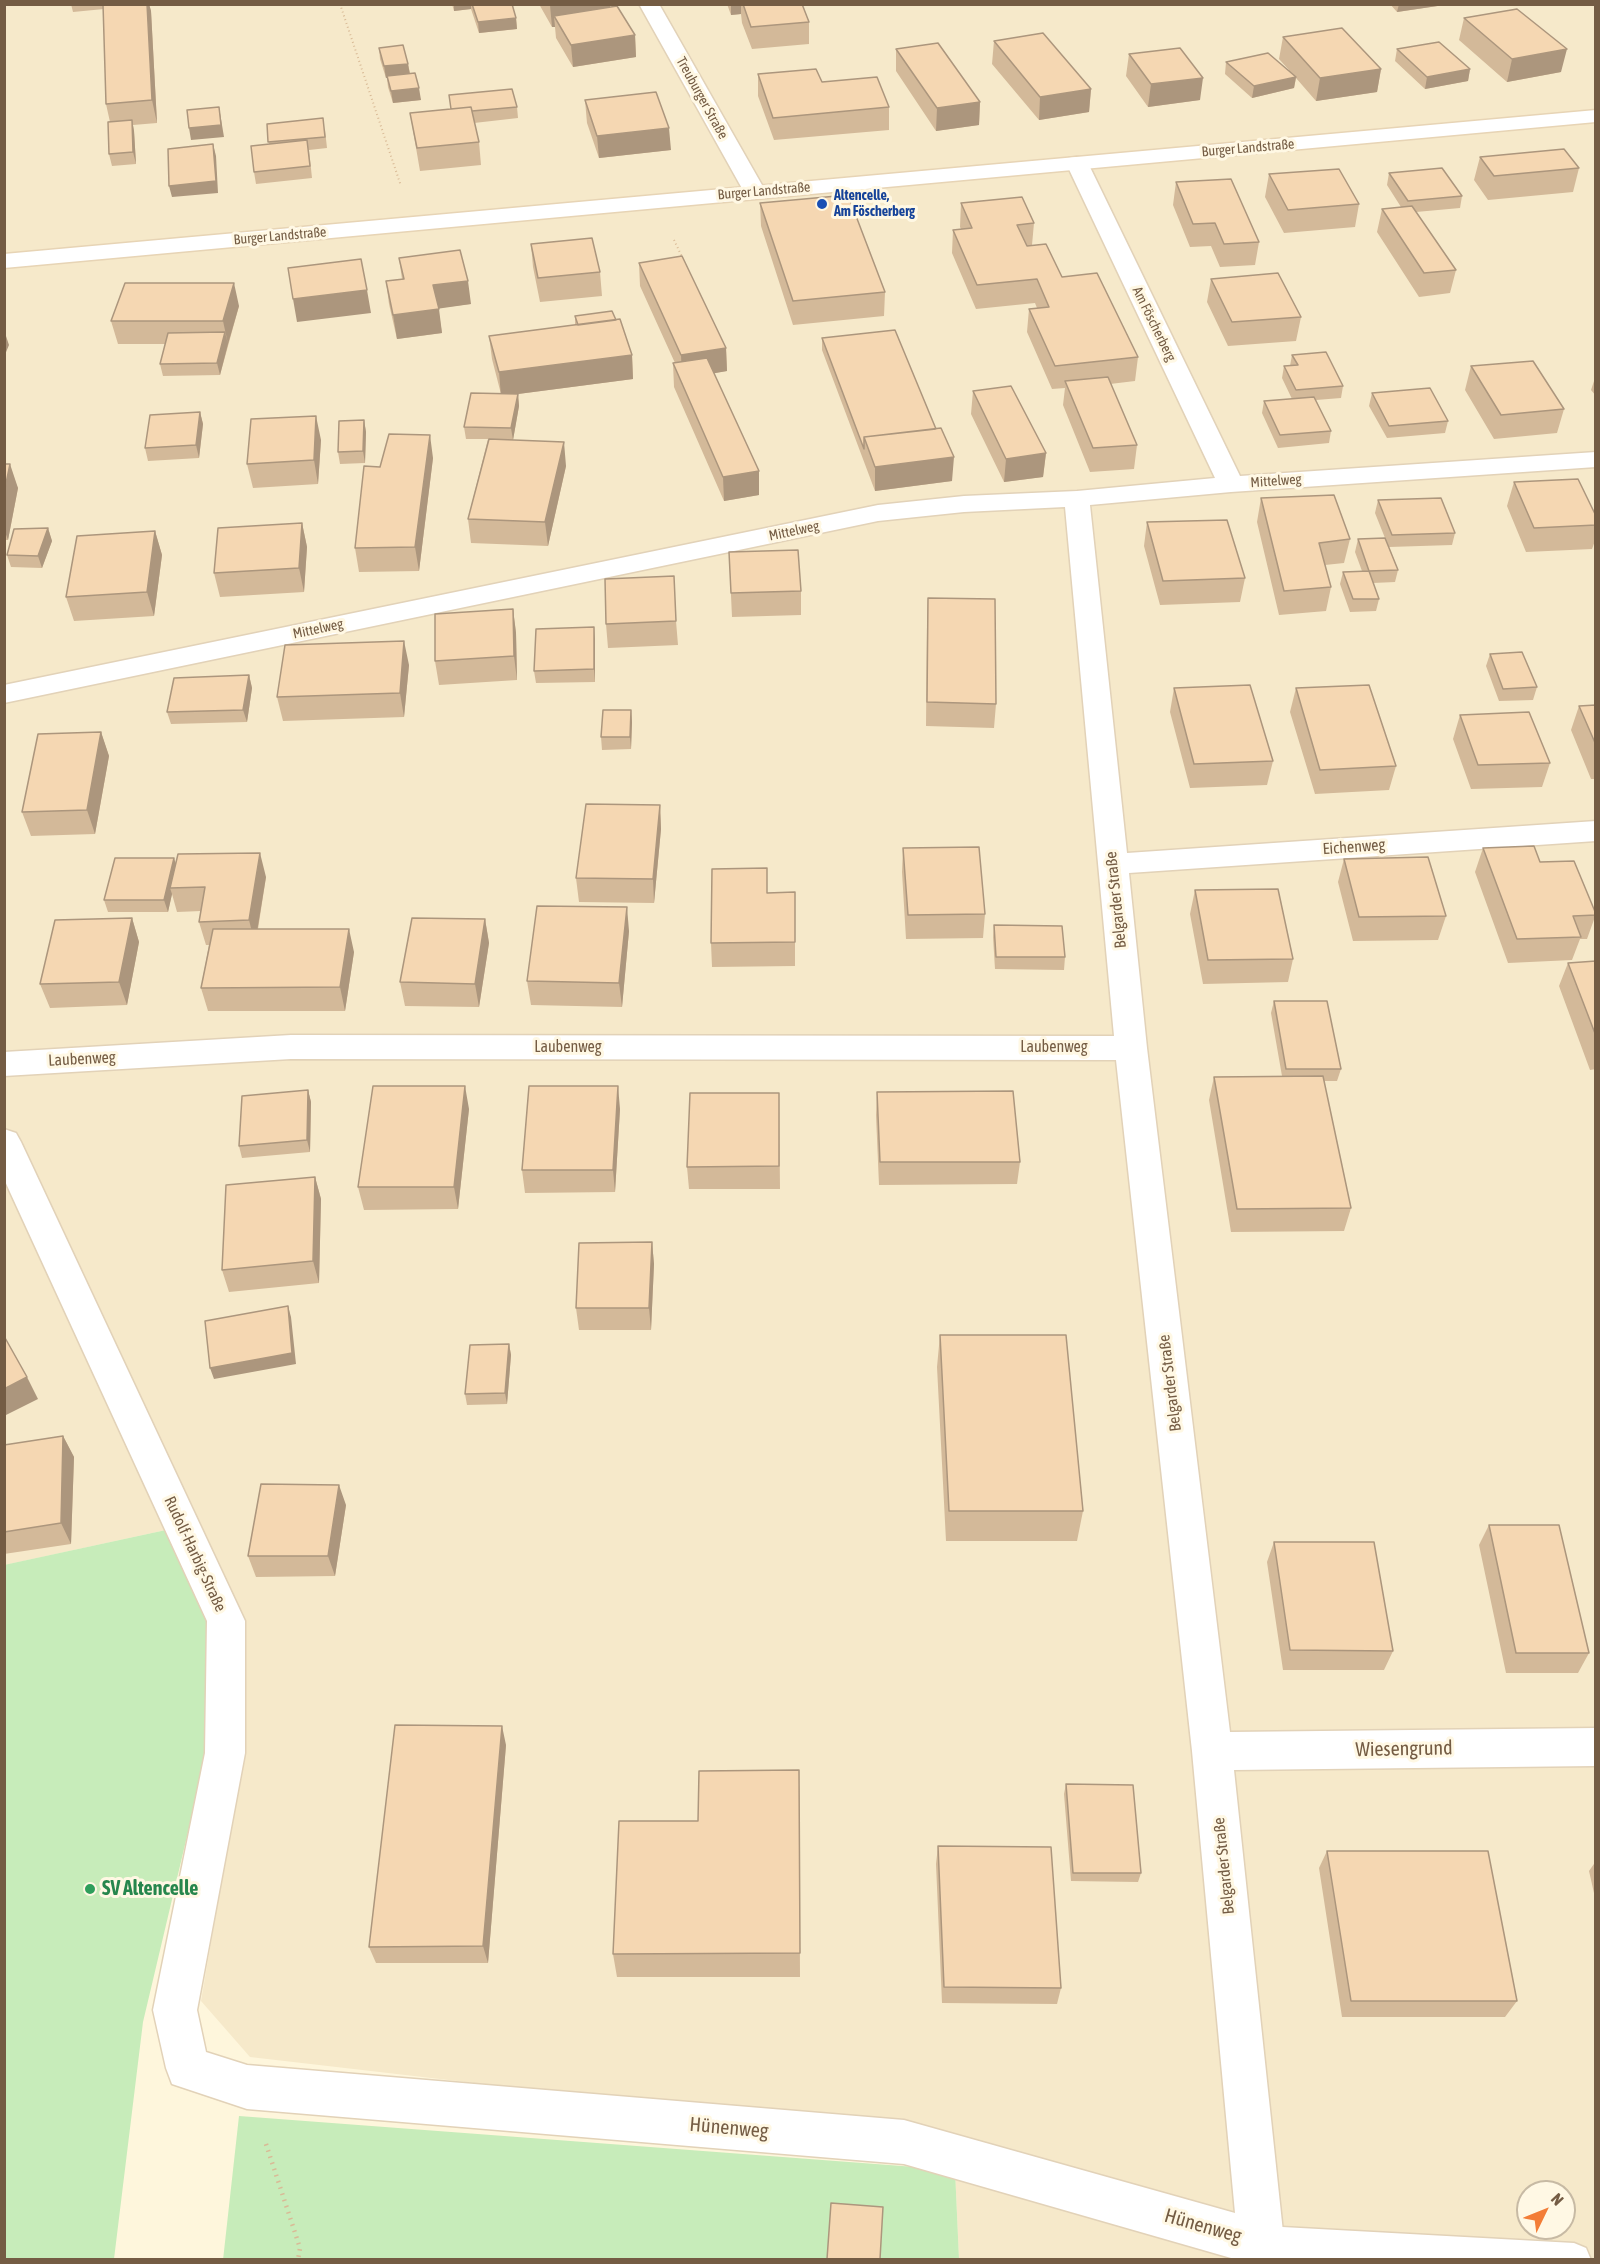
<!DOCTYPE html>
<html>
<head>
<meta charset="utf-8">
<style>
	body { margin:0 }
	#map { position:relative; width:1600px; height:2264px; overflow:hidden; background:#fef6dc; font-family:"Asap Condensed",sans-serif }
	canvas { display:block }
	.frame { position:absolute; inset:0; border:6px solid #745c44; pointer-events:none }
	.north { position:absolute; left:1516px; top:2180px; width:60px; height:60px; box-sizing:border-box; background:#fff8e4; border:2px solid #c7baa4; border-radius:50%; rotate:47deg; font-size:16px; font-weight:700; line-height:24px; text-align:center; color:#745c44 }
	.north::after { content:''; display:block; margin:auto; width:21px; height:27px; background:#f37d36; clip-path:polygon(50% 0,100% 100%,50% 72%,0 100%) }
</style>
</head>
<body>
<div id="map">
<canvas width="1600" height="2264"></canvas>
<div class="frame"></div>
<div class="north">N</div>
</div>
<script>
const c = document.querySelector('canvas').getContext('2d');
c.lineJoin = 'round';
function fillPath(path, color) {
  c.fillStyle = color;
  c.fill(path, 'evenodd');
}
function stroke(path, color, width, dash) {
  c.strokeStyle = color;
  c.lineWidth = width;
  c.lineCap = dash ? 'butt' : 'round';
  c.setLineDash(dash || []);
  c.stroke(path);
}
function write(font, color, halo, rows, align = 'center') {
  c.font = font + ' "Asap Condensed",sans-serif';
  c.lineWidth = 6;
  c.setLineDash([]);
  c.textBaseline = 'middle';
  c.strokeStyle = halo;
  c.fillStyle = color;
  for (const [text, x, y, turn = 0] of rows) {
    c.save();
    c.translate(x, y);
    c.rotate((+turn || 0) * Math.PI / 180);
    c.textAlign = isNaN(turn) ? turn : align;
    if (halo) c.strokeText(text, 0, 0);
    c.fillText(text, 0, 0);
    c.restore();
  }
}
fillPath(new Path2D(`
	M4,5H1595V2259H959L955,2170L949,2138L250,2057L201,2001L243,1755L166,1530L5,1565ZM1528,2192H1564V2228H1528Z`), '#f6e9ca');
fillPath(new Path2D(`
	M166,1530L213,1627L206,1756L143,2022L114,2259H5L4,1565Z
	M239,2116L955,2170L959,2259L223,2260Z`), '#c7ecba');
const lane = new Path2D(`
	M1264,2226L1574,2243L1586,2248L1591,2260H1263L1252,2255L1247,2243L1252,2231Z`);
const street = new Path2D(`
	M639,4H659L766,192L763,197H747L744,192Z
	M1077,157L1085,158L1088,163L1240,476L1596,452V467L1231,492L1090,505L1127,853L1596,821V841L1129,873L1147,1048L1230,1732L1596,1728V1766L1234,1770L1283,2232L1296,2244L1303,2260H1238L904,2164L247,2109L172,2084L166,2068L153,2010L205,1753L207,1621L4,1179V1129L16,1133L21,1142L245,1621V1753L197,2010L206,2052L247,2065L904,2120L1235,2213L1192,1751L1116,1060L291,1059L4,1076V1052L291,1035L1114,1036L1065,507L964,512L878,521L4,703V685L878,505L964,496L1077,491L1215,478L1066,163L1069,158Z`);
const secondary = new Path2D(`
	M1596,110V122L4,268V254Z`);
stroke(lane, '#e2d2b8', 3);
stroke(street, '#e2d2b8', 3);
stroke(secondary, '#e7d4b5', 3);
stroke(new Path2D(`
	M340,4L401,186
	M674,240L684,261`), '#d9ba96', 2, [1, 3]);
stroke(new Path2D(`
	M266,2144L300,2248L298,2260`), '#d9ba96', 4.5, [1.5, 5]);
fillPath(lane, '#fff');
fillPath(street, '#fff');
fillPath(secondary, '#fff');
fillPath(new Path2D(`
	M71,4H149L151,11L157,123L133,125L134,131L136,164L112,166L109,154L110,122L106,104L104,9L73,12Z
	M452,4H512L516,18L517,29L479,33L471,9L454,11Z
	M539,4H610V7L635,35L636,57L573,67L556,38L555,27H552Z
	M727,4H802L809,22V44L752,49L742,23L741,14L731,15Z
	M1390,4H1451L1397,12Z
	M1464,18L1561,72L1507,82L1459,40Z
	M1283,37L1381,69L1377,92L1316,101L1296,78L1294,88L1252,98L1225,74L1226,62L1289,70L1279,59Z
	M994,41L1091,89L1089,112L1039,120L992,64Z
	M379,48L408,64L410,73L421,100L393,103L388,87L387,78H386L380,59Z
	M896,49L980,102L979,125L936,131L896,71Z
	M1397,49L1470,69L1468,81L1425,89L1395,61Z
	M1129,54L1200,100L1148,107L1126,76Z
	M758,74L822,82L889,107V130L774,140L758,96Z
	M449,95L517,107L518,118L474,123L479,142L481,165L420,171L410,113L451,109Z
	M585,100L671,150L599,158L587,123Z
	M267,124L325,130L327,148L309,150L312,178L256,184L254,172L269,144Z
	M1480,157L1579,168L1573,192L1488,200L1474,180Z
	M1389,173L1462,196L1460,208L1416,212L1456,270L1450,293L1419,297L1377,232L1382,209L1401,207L1387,185Z
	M1269,174L1359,204L1355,227L1284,233L1265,197Z
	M1176,182L1259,242L1255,265L1220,267L1211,246L1190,247L1173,205Z
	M760,203L885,292L884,316L793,325L761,226Z
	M961,203L1034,223L1032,245L1138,357L1135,381L1110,384L1137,445L1134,469L1090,472L1063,405L1065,388L1052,389L1027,332L1029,309L1037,308L1035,303L976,309L952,253L953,230L961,229L960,227Z
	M531,244L600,272L602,296L540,302L533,267Z
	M399,258L471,304L438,308L442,333L397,339L389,304L386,281L402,279Z
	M639,263L726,348L727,371L714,373L759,495L724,501L674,387L673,363H675L640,286Z
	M1211,279L1301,317L1296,341L1228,346L1207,302Z
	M239,306L220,375L163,376L160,364L165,344H118L111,321Z
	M575,316L632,355L633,379L518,394L519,406L513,440L566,466L548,546L471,543L468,519L488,439H466L464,427L501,394L492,359L489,336L575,325Z
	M822,338L936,429L952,481L875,491L822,350Z
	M1292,355L1343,386L1341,398L1316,400L1331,431L1329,443L1278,448L1262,413L1264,401L1292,399L1282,378L1284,366H1290Z
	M1471,366L1564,409L1557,433L1494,439L1465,390Z
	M1595,378H1596V396L1591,390Z
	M973,391L1046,453L1043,477L1004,482L971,414Z
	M1372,393L1448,421L1445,433L1387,438L1369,406Z
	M200,412L203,424L199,458L148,461L145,448Z
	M364,420L366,432L365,463L340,464L338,452Z
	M321,440L318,484L253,488L247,464Z
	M433,458L419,571L359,572L355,548L380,467Z
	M4,464L18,488L8,540H4Z
	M1514,482L1596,516V538L1592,549L1526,552L1507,506Z
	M1261,498L1350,539L1344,563L1325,565L1331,587L1326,611L1279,615L1257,522Z
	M1378,500L1455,533L1452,545L1389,547L1398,570L1395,582L1373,583L1379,599L1376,611L1350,612L1340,584L1343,572L1362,571L1355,552L1358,539L1385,538L1375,513Z
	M1147,522L1245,578L1240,602L1160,605L1144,546Z
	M302,523L307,547L304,592L220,597L214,573Z
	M48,528L52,541L42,568L11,567L7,555Z
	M155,531L162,555L154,616L74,621L66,597Z
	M729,552L801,591V615L732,617Z
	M928,598L996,704L994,728L926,726L927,622Z
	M513,609L516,633L517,680L439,685L435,661Z
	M676,621L678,645L608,648L606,624Z
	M595,639V682L536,683L534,671Z
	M1490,654L1537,687L1533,700L1499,701L1486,666Z
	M409,665L404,717L283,721L277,697Z
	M249,675L252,688L247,722L171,724L167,712Z
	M1174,688L1273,761L1267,785L1190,788L1170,712Z
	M1296,688L1396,766L1389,790L1315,794L1290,712Z
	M1596,705V779H1591L1571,730L1579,706Z
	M631,710L632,722L631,749L602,750L601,737Z
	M1460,715L1550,763L1542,787L1471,789L1453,739Z
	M101,732L109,756L95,834L31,836L22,812Z
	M660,805L661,829L654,903L579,902L576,878Z
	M903,848L985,914L983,938L906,939L902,872Z
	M1483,848L1540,862L1596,914L1587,939H1580L1572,960L1508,963L1475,872Z
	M1344,859L1446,916L1438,940L1353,941L1338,882Z
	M176,864L266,877L258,929L354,952L345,1011H208L201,988L209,945H206L199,922L201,911L177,912L172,894L168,912H108L104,900Z
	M1195,890L1293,959L1288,982L1203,984L1190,914Z
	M795,892V966L712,967L711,943L767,893Z
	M132,918L139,942L127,1005L50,1008L40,984Z
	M485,919L489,943L479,1007L405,1006L400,982Z
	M994,925L1065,957L1064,970L995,969L993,937Z
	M629,931L622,1007L531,1005L527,981Z
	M1596,961V1069L1590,1070L1559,986L1568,963Z
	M1274,1001L1341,1069L1337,1081H1324L1351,1208L1344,1231L1231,1232L1209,1100L1214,1077L1282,1076L1271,1013Z
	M308,1090L311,1102L310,1152L242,1158L239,1146Z
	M877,1092L1020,1162L1017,1184L879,1185L876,1115Z
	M779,1093L780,1189H689L687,1167Z
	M469,1109L458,1209L364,1210L358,1187Z
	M620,1109L615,1192L525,1193L522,1170Z
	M315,1177L321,1199L319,1283L229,1292L222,1270Z
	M652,1242L654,1264L651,1330H579L576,1308Z
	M940,1335L1083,1511L1077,1541H946L937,1367Z
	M509,1344L511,1355L507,1404L467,1405L465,1394Z
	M63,1436L74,1457L71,1544L4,1554V1445Z
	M346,1505L335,1576L256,1577L248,1556Z
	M1489,1525L1589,1653L1578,1673H1506L1479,1545Z
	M1274,1542L1393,1651L1384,1670H1283L1267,1562Z
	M506,1745L488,1963H376L369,1947Z
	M799,1770L800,1977H617L613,1954Z
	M1066,1784L1141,1873L1138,1882L1071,1881L1064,1794Z
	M938,1846L1061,1988L1057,2004L942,2003L936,1864Z
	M1327,1851L1517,2001L1505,2017H1342L1319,1868Z
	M1596,1861V1902L1589,1871Z`), '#d3b999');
fillPath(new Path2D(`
	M147,4H149L151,11L157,123L152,100Z
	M454,4H471V9L454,11Z
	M555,4H610V19L554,16L555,27H552L550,5Z
	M731,4H741V14L731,15Z
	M1399,4H1451L1397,12Z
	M516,18L517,29L479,33L478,22Z
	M635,35L636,57L573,67L571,45Z
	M1567,49L1561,72L1507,82L1512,59Z
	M408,64L410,75L386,78L384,66Z
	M1381,69L1377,92L1316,101L1320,78Z
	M1470,69L1468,81L1425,89L1427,77Z
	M1296,77L1294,88L1252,98L1254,86Z
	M1203,78L1200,100L1148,107L1151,84Z
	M419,88L421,100L393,103L391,91Z
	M1091,89L1089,112L1039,120L1040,97Z
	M980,102L979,125L936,131L937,108Z
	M219,107L224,137L191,140L189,128Z
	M132,120L134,131L136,164L133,152Z
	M669,128L671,150L599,158L597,136Z
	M213,144L216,156L218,193L172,197L169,186Z
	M468,281L471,304L436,309L433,285Z
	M234,283L239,306L228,344L223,321Z
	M367,290L371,313L297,322L293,299Z
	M439,309L442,333L397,339L393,315Z
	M225,332L228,344L220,375L217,363Z
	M5,333L9,345L4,357V335Z
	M726,348L727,371L682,379L681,355Z
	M632,355L633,379L518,394L519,406L513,440L511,428L501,396L499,372Z
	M200,412L203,424L199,458L196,445Z
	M316,416L321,440L318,484L314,460Z
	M364,420L366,432L365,463L363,451Z
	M430,435L433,458L419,571L415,547Z
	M564,442L566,466L548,546L545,522Z
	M1046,453L1043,477L1004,482L1006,459Z
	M954,457L952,481L875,491V467Z
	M10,464L18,488L8,540L4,529V493Z
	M759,471V495L724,501L723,477Z
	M302,523L307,547L304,592L299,568Z
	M48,528L52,541L42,568L38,556Z
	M155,531L162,555L154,616L147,592Z
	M513,609L516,633L517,680L514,656Z
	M594,627L595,639V682L594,669Z
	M404,641L409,665L404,717L400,693Z
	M249,675L252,688L247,722L243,710Z
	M631,710L632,722L631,749L630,737Z
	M101,732L109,756L95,834L87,810Z
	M660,805L661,829L654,903L653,879Z
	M260,853L266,877L255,944L249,920Z
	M174,858L178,870L170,888L172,894L168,912L164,900Z
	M627,907L629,931L622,1007L619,983Z
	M132,918L139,942L127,1005L119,982Z
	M485,919L489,943L479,1007L475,984Z
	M349,929L354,952L345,1011L340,987Z
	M465,1086L469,1109L458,1209L454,1187Z
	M618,1086L620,1109L615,1192L613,1170Z
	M308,1090L311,1102L310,1152L307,1140Z
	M315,1177L321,1199L319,1283L313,1261Z
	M652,1242L654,1264L651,1330L649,1308Z
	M288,1306L291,1317L296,1364L214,1379L210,1368Z
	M509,1344L511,1355L507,1404L505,1393Z
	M27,1377L38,1399L4,1416V1389Z
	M63,1436L74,1457L71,1544L61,1523Z
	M339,1485L346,1505L335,1576L328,1556Z
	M502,1726L506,1745L488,1963L483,1946Z`), '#ac967d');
const building = new Path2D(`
	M103,4H147L152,100L106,104Z
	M472,4H512L516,18L478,22Z
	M743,4H802L809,22L751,27Z
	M617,6L635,35L571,45L554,16Z
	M1517,9L1567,49L1512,59L1464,18Z
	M1342,28L1381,69L1320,78L1283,37Z
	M1043,33L1091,89L1040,97L994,41Z
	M1439,42L1470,69L1427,77L1397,49Z
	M938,43L980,102L937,108L896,49Z
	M403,45L408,64L384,66L379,48Z
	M1180,48L1203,78L1151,84L1129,54Z
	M1268,53L1296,77L1254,86L1226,62Z
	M816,69L822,82L877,77L889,107L773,118L758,74Z
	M415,73L419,88L391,91L387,76Z
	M512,89L517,107L472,111L471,107L451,109L449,95Z
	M656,92L669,128L597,136L585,100Z
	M219,107L221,125L189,128L187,110Z
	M471,107L479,142L417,148L410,113Z
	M323,118L325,137L268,142L267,124Z
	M132,120L133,152L109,154L108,122Z
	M307,140L310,166L254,172L251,146Z
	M213,144L216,181L169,186L168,149Z
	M1564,149L1579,168L1494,176L1480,157Z
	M1442,168L1462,196L1408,201L1389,173Z
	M1339,169L1359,204L1288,210L1269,174Z
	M1231,179L1259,242L1224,244L1215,223L1193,224L1176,182Z
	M848,195L885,292L793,301L760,203Z
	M1022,197L1034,223L1017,225L1027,246L1046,244L1062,277L1097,273L1138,357L1055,366L1029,309L1049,307L1037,279L977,285L953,230L972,228L961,203Z
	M1412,206L1456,270L1424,273L1382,209Z
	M592,238L600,272L538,278L531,244Z
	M460,250L468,281L433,285L439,309L393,315L386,281L404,279L399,258Z
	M682,256L726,348L681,355L639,263Z
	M361,259L367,290L293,299L288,268Z
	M1278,273L1301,317L1232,322L1211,279Z
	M125,283H234L223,321H111Z
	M612,311L616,320L578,325L575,316Z
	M620,319L632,355L499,372L489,336Z
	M895,330L936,429L864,437V449L822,338Z
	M225,332L217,363L160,364L168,333Z
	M1326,352L1343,386L1296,390L1284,366L1298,365L1292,355Z
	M707,358L759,471L723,477L673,363Z
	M1533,361L1564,409L1501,415L1471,366Z
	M1108,377L1137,445L1093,448L1065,381Z
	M1011,386L1046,453L1006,459L973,391Z
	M1430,388L1448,421L1389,426L1372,393Z
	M471,393L518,394L511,428L464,427Z
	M1314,397L1331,431L1280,435L1264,401Z
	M200,412L196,445L145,448L150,415Z
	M316,416L314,460L247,464L251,419Z
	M364,420L363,451L338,452L339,421Z
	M941,428L954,457L875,467L864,437Z
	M389,434L430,435L415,547L355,548L364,466L380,467Z
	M489,439L564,442L545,522L468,519Z
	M4,464H10L4,493Z
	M1578,479L1596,516V525L1534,528L1514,482Z
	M1334,495L1350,539L1319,543L1331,587L1284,591L1261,498Z
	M1441,498L1455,533L1392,535L1378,500Z
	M1227,520L1245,578L1163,581L1147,522Z
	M302,523L299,568L214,573L218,528Z
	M48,528L38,556L7,555L14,529Z
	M155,531L147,592L66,597L77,536Z
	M1385,538L1398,570L1369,571L1379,599H1353L1343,572L1369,571L1358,539Z
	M798,550L801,591L731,593L729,552Z
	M674,576L676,621L606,624L605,579Z
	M928,598L995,599L996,704L927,702Z
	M513,609L514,656L435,661V614Z
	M594,627V669L534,671L536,629Z
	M404,641L400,693L277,697L285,645Z
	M1522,652L1537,687L1503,689L1490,654Z
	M249,675L243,710L167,712L174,678Z
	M1250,685L1273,761L1194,764L1174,688Z
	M1369,685L1396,766L1320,770L1296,688Z
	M1596,705V745L1579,706Z
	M603,710H631L630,737H601Z
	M1529,712L1550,763L1478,765L1460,715Z
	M101,732L87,810L22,812L38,734Z
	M586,804L660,805L653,879L576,878Z
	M1534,846L1540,862L1574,861L1596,914V915L1573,916L1581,937L1517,939L1483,848Z
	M979,847L985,914L908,915L903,848Z
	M260,853L249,920L199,922L205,887L170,888L178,854Z
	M1428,857L1446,916L1359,917L1344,859Z
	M115,858H174L164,900H104Z
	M767,868V893L795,892V942L711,943L712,869Z
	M1278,889L1293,959L1208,960L1195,890Z
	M537,906L627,907L619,983L527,981Z
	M132,918L119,982L40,984L55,920Z
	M412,918L485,919L475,984L400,982Z
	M994,925L1062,926L1065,957H996Z
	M213,929H349L340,987L201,988Z
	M1596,961V1036L1568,963Z
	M1274,1001H1327L1341,1069H1286Z
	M1323,1076L1351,1208L1237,1209L1214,1077Z
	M373,1086H465L454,1187H358Z
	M529,1086H618L613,1170H522Z
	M308,1090L307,1140L239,1146L242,1096Z
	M1013,1091L1020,1162H880L877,1092Z
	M690,1093H779V1166L687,1167Z
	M315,1177L313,1261L222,1270L226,1185Z
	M652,1242L649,1308H576L579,1243Z
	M288,1306L292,1353L210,1368L205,1321Z
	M940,1335H1066L1083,1511H949Z
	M4,1336L27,1377L4,1389Z
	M509,1344L505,1393L465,1394L470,1345Z
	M63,1436L61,1523L4,1532V1445Z
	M261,1484L339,1485L328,1556H248Z
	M1489,1525H1559L1589,1653H1516Z
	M1274,1542H1374L1393,1651L1290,1650Z
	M395,1725L502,1726L483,1946L369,1947Z
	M799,1770L800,1953L613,1954L619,1821H698L699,1771Z
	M1066,1784L1133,1785L1141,1873H1073Z
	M938,1846L1051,1847L1061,1988L944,1987Z
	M1327,1851H1488L1517,2001H1351Z
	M831,2203L883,2207L880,2259H827Z`);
fillPath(building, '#f5d7b2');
stroke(building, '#ac967d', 1.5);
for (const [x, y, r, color] of [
	[822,204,6,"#1a4fb4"],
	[90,1889,6,"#2e9e5b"]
]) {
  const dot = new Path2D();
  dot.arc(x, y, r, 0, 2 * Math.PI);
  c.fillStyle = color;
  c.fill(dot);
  stroke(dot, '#fff8e4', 2);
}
write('14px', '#745c44', '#fff8e4', [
	["Treuburger Straße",702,98,61],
	["Burger Landstraße",1248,148,-5],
	["Burger Landstraße",764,191,-5],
	["Burger Landstraße",280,236,-5],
	["Am Föscherberg",1154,324,64],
	["Mittelweg",1276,481,-4],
	["Mittelweg",794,531,-12],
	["Mittelweg",318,629,-12]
]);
write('bold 14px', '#164399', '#fff8e4', [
	["Altencelle,",834,196],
	["Am Föscherberg",834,212]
], 'left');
write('16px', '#745c44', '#fff8e4', [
	["Eichenweg",1354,847,-4],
	["Belgarder Straße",1116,900,-96],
	["Laubenweg",568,1047],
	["Laubenweg",1054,1047],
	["Laubenweg",82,1059,-3],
	["Belgarder Straße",1170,1383,-97],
	["Rudolf-Harbig-Straße",195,1554,65],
	["Belgarder Straße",1224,1866,-96]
]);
write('20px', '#745c44', '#fff8e4', [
	["Wiesengrund",1404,1749,-1],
	["Hünenweg",729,2128,5],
	["Hünenweg",1203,2226,16]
]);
write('bold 20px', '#27864d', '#fff8e4', [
	["SV Altencelle",102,1889]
], 'left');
</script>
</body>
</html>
